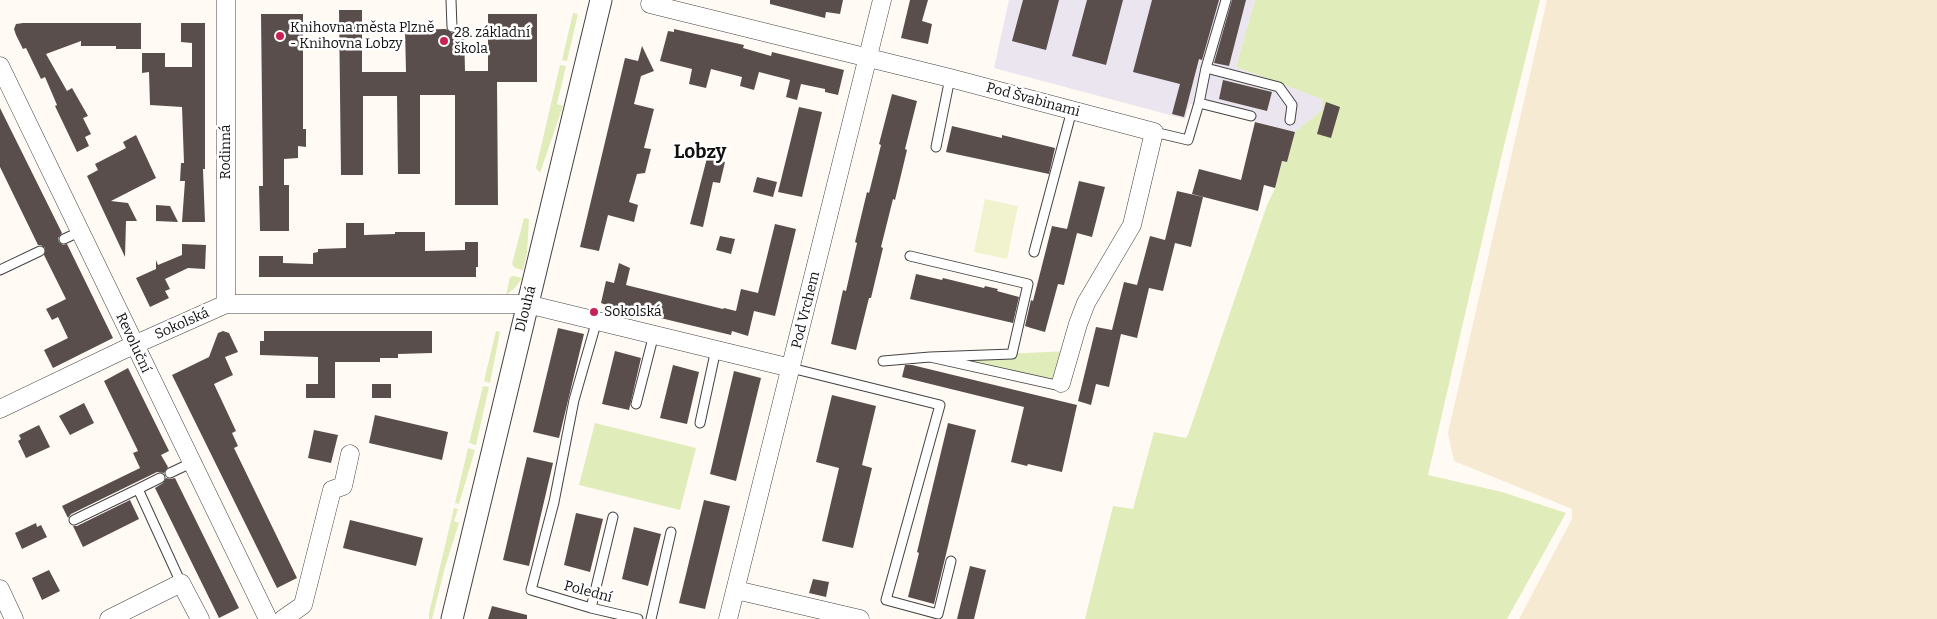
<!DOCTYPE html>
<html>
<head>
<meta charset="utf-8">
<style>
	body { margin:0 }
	canvas { display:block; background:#fffaf4 }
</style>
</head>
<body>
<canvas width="1937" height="619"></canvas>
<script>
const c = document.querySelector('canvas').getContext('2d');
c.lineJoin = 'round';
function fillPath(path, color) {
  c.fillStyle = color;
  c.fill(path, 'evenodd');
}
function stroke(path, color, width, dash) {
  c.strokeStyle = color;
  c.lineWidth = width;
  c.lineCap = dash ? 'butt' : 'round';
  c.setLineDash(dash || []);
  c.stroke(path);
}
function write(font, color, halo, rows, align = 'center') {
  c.font = font + ' Bitter,serif';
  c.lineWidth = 5;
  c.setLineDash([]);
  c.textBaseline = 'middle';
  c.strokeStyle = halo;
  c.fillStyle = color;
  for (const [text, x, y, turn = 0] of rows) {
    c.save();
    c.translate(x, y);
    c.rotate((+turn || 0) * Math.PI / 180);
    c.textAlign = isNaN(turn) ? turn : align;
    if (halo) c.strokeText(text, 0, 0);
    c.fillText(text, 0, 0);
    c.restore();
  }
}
fillPath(new Path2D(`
	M1009,0H1255L1236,67L1323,99V109L1295,132L1190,104L1185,119L994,68Z`), '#ebe5ef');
fillPath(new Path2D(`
	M1547,0H1937V619H1519L1572,519V509L1454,461L1448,433Z`), '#f7ead2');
fillPath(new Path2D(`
	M1255,0H1540L1501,158L1428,475L1502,492L1566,513L1507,619H1085L1113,506L1133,509L1154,432L1186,438L1188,435L1267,205L1275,188L1282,161L1287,162L1295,132L1323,109L1322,99L1236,67Z
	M573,13L578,14L567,61L562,60Z
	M560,65L566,66L557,104L563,106L540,173L536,168Z
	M524,218L529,219L527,253L523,270L515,268L512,264Z
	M514,276L522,278L515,288L506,295L510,277Z
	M496,331L500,332L490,383L484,381Z
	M1071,351L1061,383L930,357Z
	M483,386L489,387L476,445L469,443Z
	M595,423L696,448L680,510L579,485Z
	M468,448L475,450L459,504L455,503Z
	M454,508L458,509L454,521L459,523L445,567L432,619H429V613Z`), '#e1ecbb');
fillPath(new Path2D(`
	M985,199L1018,206L1007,259L974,252Z`), '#f0f3cd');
fillPath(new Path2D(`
	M770,0H843L840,14L826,12L825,18L770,4Z
	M910,0H928L922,21L932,24L928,44L901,38Z
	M1023,0H1059L1046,50L1012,41Z
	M1087,0H1123L1106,65L1072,56Z
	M1152,0H1219L1202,60L1199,59L1184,117L1172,114L1180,84L1133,72Z
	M1232,0H1246L1229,66L1214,63Z
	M339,10H362V72H406L405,30L446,29L452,33L458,29H464L465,71H488V14H537V82H497L498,205H455V95H420V174H398L397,96H363V175H341Z
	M261,14H303V129H306V147L298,146V158L284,159V185H289V231H260L259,186H263Z
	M23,23H141V49H116V46H81V41L46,54L67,91L72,88L88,116L83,118L91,134L85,137L89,146L77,152L55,106L57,105L45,77L41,79L26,48L23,49L16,35L14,29L16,24Z
	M181,23H205V169H203L205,222H182L185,181H180L181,163H184L182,107L150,105L149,72L142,73V53H165V67H192V43L181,42Z
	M674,29L744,45L743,48L771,56L772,52L844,70L838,95L825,92V89L801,84L797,100L786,97L790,80L759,72L754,90L740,86L742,77L711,69L706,88L689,84L692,69L660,61L668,31L674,32Z
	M642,46L654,71L641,76L634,104L654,109L644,148L651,149L645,173L637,174L629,202L638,205L634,222L608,215L599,251L580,247L625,58L638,61Z
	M1223,80L1272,92L1267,111L1219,99Z
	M892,94L917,101L905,149L907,150L895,200L893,199L881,247L883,248L871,298H869L856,350L831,344L843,290L846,291L857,243L855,242L867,192L869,193L881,145L879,144Z
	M1326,102L1340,107L1331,138L1317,134Z
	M799,107L822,112L802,197L778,192Z
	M0,108L62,233L58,238L59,242L63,245L67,244L113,338L53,368L44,350L68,338L58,317L52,320L46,309L66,299L44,255L45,248L41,245H38L0,167Z
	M1255,122L1295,132L1287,162L1282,161L1275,188L1264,185L1258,211L1192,194L1199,169L1241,180Z
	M952,126L1002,138V135L1055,148L1049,174L946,152Z
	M136,135L156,178L111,201L128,203L137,221H126L125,257L87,176L98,170L95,164L126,148L123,142Z
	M707,158L725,162L720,183L713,182L703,227L690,224Z
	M757,177L777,182L773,197L753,192Z
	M1079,181L1105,187L1092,237L1077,233L1064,285L1058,284L1045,332L1031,328L1025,326L1031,300L1033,301L1052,226L1067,229Z
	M1177,191L1203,197L1191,247L1175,243L1163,291L1149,288L1137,338L1121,334L1109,387L1096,384L1091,405L1078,401L1096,327L1112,330L1124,282L1137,285L1150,236L1165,240Z
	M156,205L170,206L178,222L156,221Z
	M346,223H364V235L395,234V232H425V251L465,250V242H478V267H476V277H259V256H283V263L313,264V253L318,252V249L346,248Z
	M775,224L796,229L775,316L754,311L748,336L732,331L731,335L619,308L618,313L608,310L609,306L601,303L606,281L614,283L619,263L630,268L626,285L723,309L724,308L736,311L741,289L758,293Z
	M720,236L735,239L731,254L716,250Z
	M182,244L206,245L205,269L188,268L165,279L170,289L165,291L169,298L150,307L136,278L156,269V260L158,265L182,255Z
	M916,274L942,280L943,278L984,288L985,286L998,289L997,291L1019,297L1013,323L910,299Z
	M558,328L584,334L559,438L533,432Z
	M223,331L229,333L238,352L225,357L233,375L214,384L236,431L232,433L238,446L234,448L297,578L277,588L172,375L209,357L218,333Z
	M264,331H432V353L398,354V358H380V362H335V398H306V384H318V357L260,355V341H264Z
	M615,351L641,358L629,410L602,404Z
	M673,365L699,372L687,424L660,418Z
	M905,365H912L1077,405L1062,472L1028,464L1027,466L1011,462L1024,407L902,377Z
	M128,368L169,451L161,455L168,467L164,473L157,472L71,514L68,518L62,506L140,468L133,453L138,451L104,381Z
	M734,371L761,378L736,481L710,474Z
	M372,384H391V398H372Z
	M832,395L876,406L862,465L872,468L853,548L822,541L839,468L816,462Z
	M84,403L94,423L70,435L59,416Z
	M375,415L448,432L442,460L369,443Z
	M948,423L976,430L934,604L908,597L919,553L917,552Z
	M39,425L50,447L26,458L18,441L21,439L19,435Z
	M314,430L338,435L331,463L308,458Z
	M527,457L553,463L529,566L503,560Z
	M166,478L170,479L175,478L239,608L219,618L155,488L163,483Z
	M130,500L139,519L83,547L73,526H77Z
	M704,500L730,506L705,609L679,603Z
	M576,513L603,519L590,572L564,565Z
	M350,520L423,538L416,566L343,548Z
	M36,523L37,527L41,525L47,537L22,549L15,533Z
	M634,527L661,534L648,586L622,579Z
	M970,566L986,570L974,619H957Z
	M49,570L60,591L42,600L32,578Z
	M813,579L829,582L826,597L809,593Z
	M492,606L527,615V619H488Z`), '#5a4e4c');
const service = new Path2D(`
	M451,0L452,27
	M1206,68L1226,0
	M1199,103L1251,116
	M1154,132L1188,140L1199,103L1206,68L1279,87L1292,105L1290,120
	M936,147L950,78
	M64,239L81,231
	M1034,252L1072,110
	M910,256L1028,284L1012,354L930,357
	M0,270L40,251
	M597,320L574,400L554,502L531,590L591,608L638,619
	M883,361L930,357L1056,385L1061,383
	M791,368L940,405L886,600L938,614L951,561
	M636,404L654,334
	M700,423L716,349
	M170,473L191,463
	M160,478L138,489L181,583
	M74,520L138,489
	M591,608L613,517
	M651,619L671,532`);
const minor = new Path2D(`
	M650,4L950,78L1154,132L1132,225L1086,303L1078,324L1061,383
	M0,66C90,250 177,435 268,619
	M226,304V0
	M0,409L125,349L226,304H527L791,368
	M0,589L14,619
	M736,590L860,619
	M109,619L181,583L200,619
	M283,619L303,605L332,490L343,486L350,454
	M728,619L882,0`);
const tertiary = new Path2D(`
	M452,619L601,0`);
stroke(service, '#434343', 11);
stroke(minor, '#434343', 19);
stroke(tertiary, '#434343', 23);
stroke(service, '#fff', 9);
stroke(minor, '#fff', 18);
stroke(tertiary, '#fff', 21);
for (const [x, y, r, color] of [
	[280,36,5,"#c72255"],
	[444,41,5,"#c72255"],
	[594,312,5,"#c72255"]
]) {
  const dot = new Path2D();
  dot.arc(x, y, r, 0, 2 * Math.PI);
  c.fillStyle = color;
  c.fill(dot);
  stroke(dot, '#fff', 2);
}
write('14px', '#101010', '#fff', [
	["Knihovna města Plzně",290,28],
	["- Knihovna Lobzy",290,44],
	["28. základní",454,33],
	["škola",454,49],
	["Sokolská",604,312]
], 'left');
write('14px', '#101010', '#fff', [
	["Pod Švabinami",1033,100,15],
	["Rodinná",226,152,-90],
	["Dlouhá",526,309,-76],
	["Pod Vrchem",806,310,-76],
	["Sokolská",182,324,-24],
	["Revoluční",133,343,65],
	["Polední",588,592,15]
]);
write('bold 19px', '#101010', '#fff', [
	["Lobzy",700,153]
]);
</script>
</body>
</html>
